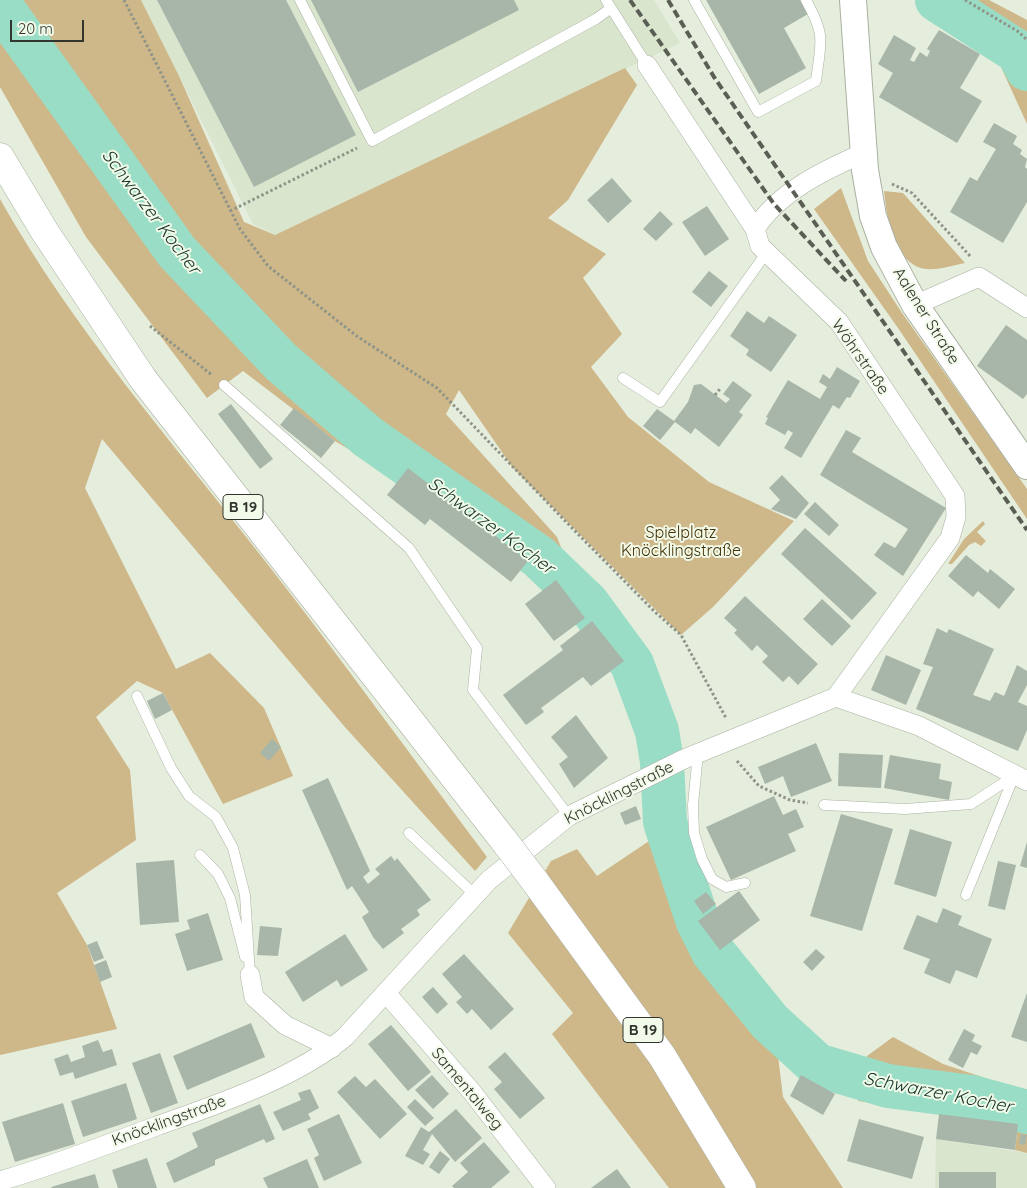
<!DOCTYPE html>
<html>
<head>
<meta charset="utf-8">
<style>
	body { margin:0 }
	#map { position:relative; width:1027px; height:1188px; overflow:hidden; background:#e5eddc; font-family:Quicksand,sans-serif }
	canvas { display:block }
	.scale { position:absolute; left:10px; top:20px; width:74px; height:22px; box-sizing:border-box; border:2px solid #32352e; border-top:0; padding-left:6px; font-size:15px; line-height:18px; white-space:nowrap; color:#32352e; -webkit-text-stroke:4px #f2fae9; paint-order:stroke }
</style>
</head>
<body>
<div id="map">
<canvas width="1027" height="1188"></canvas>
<div class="scale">20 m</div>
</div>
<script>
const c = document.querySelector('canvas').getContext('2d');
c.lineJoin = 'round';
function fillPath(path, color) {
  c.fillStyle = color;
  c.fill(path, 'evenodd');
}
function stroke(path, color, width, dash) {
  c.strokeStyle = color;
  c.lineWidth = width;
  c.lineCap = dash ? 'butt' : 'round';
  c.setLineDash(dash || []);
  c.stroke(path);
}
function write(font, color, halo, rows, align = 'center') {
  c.font = font + ' Quicksand,sans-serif';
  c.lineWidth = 4;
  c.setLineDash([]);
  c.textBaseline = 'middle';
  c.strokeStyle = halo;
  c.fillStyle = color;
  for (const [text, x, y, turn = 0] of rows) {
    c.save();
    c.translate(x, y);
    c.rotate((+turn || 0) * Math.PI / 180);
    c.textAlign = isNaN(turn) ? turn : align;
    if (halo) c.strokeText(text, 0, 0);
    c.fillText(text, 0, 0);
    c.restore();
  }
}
fillPath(new Path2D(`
	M141,0H654L680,43L275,235L253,224Z
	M936,1139L1027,1153V1188H935Z`), '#dae5cd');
fillPath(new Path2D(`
	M0,0H141L179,76L244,222L275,235L625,68L637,85L568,200L548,218L606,254L583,278L622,334L591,367L628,417L709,482L794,521L713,607L681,635L513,468L459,390L446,414L557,537L573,578L639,652L624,661L556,580L528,561L416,461L382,469L335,441L243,371L207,398L86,237L0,87Z
	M929,0H989L1027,20V124L996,56Z
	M841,188L868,261L902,313L1027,489V519L898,328L814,209Z
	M884,191L903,193L965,263C950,266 928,274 914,265C891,250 887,216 884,191Z
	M0,199C73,329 174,444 265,561C341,658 413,759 487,857L475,871L344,726L102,439L85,488L176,669L210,653L264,708L293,776L223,804L163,693L137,681L96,717L130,770L136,840L57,893L87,945L117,1029L0,1055Z
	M983,521L985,524L977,532L986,541L981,546L975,542L969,545L952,564H948L964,539Z
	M658,835L684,935L726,1000L778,1056L783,1097L843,1188H669L552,1034L573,1013L508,933L551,861L577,849L597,876Z
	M893,1037L943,1064L1027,1092V1153L1015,1150L1018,1124L858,1101L867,1056Z`), '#ceb789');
stroke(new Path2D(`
	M937,0L1018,52L1027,69
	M0,5L177,252L281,362L368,437L539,557L588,604L632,664L657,731L662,762L665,822L698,922L713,952L770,1022L817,1065L888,1086L972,1097L1027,1112`), '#9addc6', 44);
fillPath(new Path2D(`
	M157,0H286L356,135L254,187Z
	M311,0H514L519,10L358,92Z
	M706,0H800L808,14L784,28L806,68L759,94Z
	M939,30L980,54L960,88L982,101L957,143L879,97L893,73L878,64L894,35L916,48L910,60L914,62L920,52L927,57L930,51L927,49Z
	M994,123L1017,136L1013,144L1022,150L1020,154L1027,159L1025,167L1027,169V202L1003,243L950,212L970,177L977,181L996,149L983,142Z
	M612,178L632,201L608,223L587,200Z
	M707,206L729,239L705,256L682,222Z
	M660,211L673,224L656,241L643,229Z
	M709,271L728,286L711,307L692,292Z
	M747,311L764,323L769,316L797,335L771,372L746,355L749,350L730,336Z
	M1006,325L1027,340V394L1023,399L977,366Z
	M837,367L860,381L850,398L847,397L839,409L833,405L801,458L784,448L793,433L788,430L785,435L765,424L768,418L766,417L788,380L820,399L827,387L819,382L823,374L830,379Z
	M733,381L752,395L739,412L743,415L719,447L695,428L691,434L675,422L660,440L643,426L657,409L674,421L688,402L694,385L701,384L726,403L730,399L723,394Z
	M231,404L273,459L260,469L218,414Z
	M294,408L335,441L321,458L280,425Z
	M846,430L861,438L852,452L946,508L903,576L874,555L884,542L895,548L908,529L820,475Z
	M408,468L528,561L511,582L430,519L425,525L387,495Z
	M782,475L809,503L796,519L771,509L780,500L769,488Z
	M815,502L839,525L829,536L804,514Z
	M805,528L877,593L852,620L781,554Z
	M966,555L988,573L990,569L1015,589L999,609L978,591L973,597L948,576Z
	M556,580L585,618L554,641L525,604Z
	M745,596L818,664L798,685L789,676L783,682L762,662L768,656L757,645L752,651L734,633L737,630L724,618Z
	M822,599L851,626L832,646L803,619Z
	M592,621L624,661L591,686L583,677L541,708L544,712L526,725L503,695L563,650L560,646Z
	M937,628L947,633L949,629L994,649L973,695L990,701L995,692L1004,696L1017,665L1027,671V685L1018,702L1027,706V730L1018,751L916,709L933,667L923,664Z
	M886,655L921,670L906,705L871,690Z
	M163,693L172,710L155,719L147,701Z
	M576,715L608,758L574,788L559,764L568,757L551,737Z
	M272,739L281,747L269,761L260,753Z
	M816,743L832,781L791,797L783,776L765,784L758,767Z
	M839,753L883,755L881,788L838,786Z
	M890,755L941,764L939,779L952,782L949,800L884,788Z
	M328,778L370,871L363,877L368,884L380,874L375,869L391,856L395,861L397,858L431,900L417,910L420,915L401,929L404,933L383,949L373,937L362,917L369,912L352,886L347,890L302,790Z
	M774,796L783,815L796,809L804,827L788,834L796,851L731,880L706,827Z
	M636,806L641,819L625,825L620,813Z
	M841,814L893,829L862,931L810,916Z
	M910,829L952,842L936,897L894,884Z
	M1027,842V868L1020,866Z
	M174,860L179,922L140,925L136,863Z
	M998,861L1016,865L1005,910L988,906Z
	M739,891L760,920L720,950L698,921Z
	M706,892L716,904L703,914L694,901Z
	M943,908L962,916L958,925L992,939L977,978L956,970L950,984L924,973L930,959L903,949L917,915L937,923Z
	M208,913L223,960L187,971L175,934L190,929L187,920Z
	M260,926L282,928L278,956L257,955Z
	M345,934L368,970L341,987L337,980L303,1002L285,972Z
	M97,941L104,958L94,962L87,945Z
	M816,949L825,957L812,971L803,962Z
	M464,954L514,1009L491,1030L472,1009L467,1014L456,1002L462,997L442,974Z
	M106,960L112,977L100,982L94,965Z
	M433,987L448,1004L437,1014L422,997Z
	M1027,993V1042L1011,1037Z
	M251,1023L265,1057L187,1090L173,1056Z
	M391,1025L431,1072L408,1091L368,1044Z
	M964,1029L975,1035L972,1041L982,1046L977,1055L971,1052L963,1068L948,1060Z
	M98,1040L103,1052L112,1049L117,1065L75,1079L73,1072L60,1076L54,1059L68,1054L71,1062L85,1057L82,1046Z
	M505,1052L545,1098L520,1119L494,1089L502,1082L488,1067Z
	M160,1053L178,1103L151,1113L132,1063Z
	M432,1075L449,1094L433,1109L415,1090Z
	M801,1075L835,1094L823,1115L790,1096Z
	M355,1076L366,1087L375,1079L407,1114L380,1139L337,1092Z
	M126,1083L137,1119L83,1137L71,1101Z
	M310,1089L319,1108L308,1114L311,1119L283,1131L273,1112L301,1100L298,1093Z
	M415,1099L434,1118L425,1126L407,1107Z
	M63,1103L75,1144L15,1162L2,1122Z
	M260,1104L275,1139L266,1143L264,1139L241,1149L215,1160V1165L174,1183L166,1163L198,1147L192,1133Z
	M456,1109L482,1138L455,1162L432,1134L423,1150L430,1154L423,1165L405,1156L421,1127L429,1132Z
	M339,1114L362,1163L324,1181L314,1158L319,1155L307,1129Z
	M939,1114L1018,1124L1015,1150L936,1139Z
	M859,1119L924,1137L912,1179L847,1161Z
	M1021,1134L1027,1135L1025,1145L1019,1144Z
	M484,1142L510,1172L491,1188H454L452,1186L468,1172L460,1163Z
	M440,1151L450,1159L439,1174L429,1167Z
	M147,1158L157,1188H118L112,1170Z
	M307,1159L319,1188H268L263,1178Z
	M617,1169L631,1188H591Z
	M939,1172H996V1188H939Z
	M95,1174L99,1188H52L51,1187Z`), '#a7b6a9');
const lane = new Path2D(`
	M300,0L372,141L596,19L611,8
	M606,0L647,65
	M694,0L758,112L816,81C821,41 826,36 806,0
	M623,378L660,402L767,252
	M224,385L409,548L477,648L473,690L569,816
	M137,696L171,768L189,796L216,817L233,848L245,895L250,975
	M698,753L693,805L694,833L702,859L712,879L726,887L745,883
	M824,805L905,809L971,804L1014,776
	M409,833L476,896
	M200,855L218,874L230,898L245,957
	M966,895L1014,776`);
const street = new Path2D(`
	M755,229C779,192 824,170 864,153
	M915,305L979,277L1027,308
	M836,697L919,726L1027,781
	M250,975L254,997L285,1025L332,1048
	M386,993L472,1092L546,1188
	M0,1181C52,1166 103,1146 154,1127C215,1105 295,1079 345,1037L489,880L569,816L684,759L836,697L950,538L956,517L955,496L839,322L760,246L755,229L647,65`);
const secondary = new Path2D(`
	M853,0L865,170L873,216L884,247L915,305L1027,466`);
const highway = new Path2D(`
	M0,157L45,232L143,379L505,842
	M534,880L662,1056L742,1188`);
stroke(lane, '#aab1a1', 11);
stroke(street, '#aab1a1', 20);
stroke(secondary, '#aab1a1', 28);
stroke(highway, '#aab1a1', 29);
stroke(new Path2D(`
	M124,0L240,229L268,266L358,337L437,388L571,527L655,612L681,635L726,718
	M965,0L1019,32L1027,40
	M892,184L912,193L971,257
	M230,211L357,148
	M150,326L212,375
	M715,395L720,389
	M737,761L759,786L790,800L808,803`), '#8f9488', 3, [2.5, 2.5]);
stroke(lane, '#fff', 10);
stroke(street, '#fff', 19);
stroke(secondary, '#fff', 26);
stroke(highway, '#fff', 28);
stroke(new Path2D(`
	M630,0L774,204L846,281
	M668,0L714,77L1027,530`), '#5a5e55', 4, [8, 4]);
const highwayBridge = new Path2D(`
	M505,842L534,880`);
stroke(highwayBridge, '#aab1a1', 29, []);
stroke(highwayBridge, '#fff', 28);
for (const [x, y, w] of [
	[243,507,40],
	[643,1030,40]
]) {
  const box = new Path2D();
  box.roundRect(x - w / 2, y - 12.5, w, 25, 4);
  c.fillStyle = '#f2fae9';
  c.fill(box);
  stroke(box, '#32352e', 1);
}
write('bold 15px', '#32352e', null, [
	["B 19",243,507],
	["B 19",643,1030]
]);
write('16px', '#32352e', '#f2fae9', [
	["Aalener Straße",926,316,58],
	["Wöhrstraße",860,357,55],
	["Knöcklingstraße",619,793,-27],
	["Samentalweg",467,1089,50],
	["Knöcklingstraße",169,1121,-20]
]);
write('16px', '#453206', '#f2fae9', [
	["Spielplatz",681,533],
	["Knöcklingstraße",681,551]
]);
write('italic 18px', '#16352c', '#f2fae9', [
	["Schwarzer Kocher",151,212,53],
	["Schwarzer Kocher",491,526,36],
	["Schwarzer Kocher",938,1093,11]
]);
</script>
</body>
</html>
